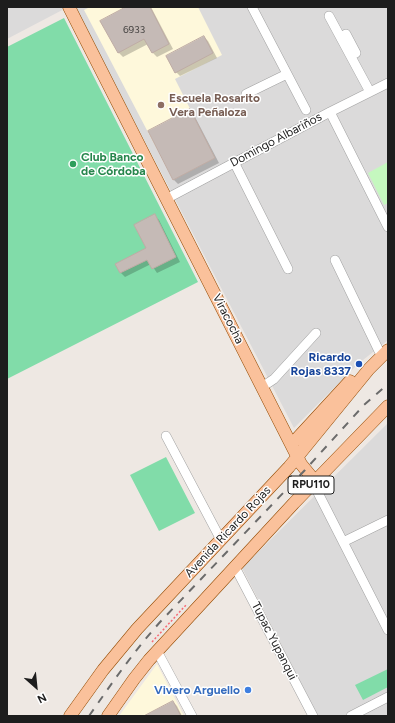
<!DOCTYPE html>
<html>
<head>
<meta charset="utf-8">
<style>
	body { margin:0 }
	#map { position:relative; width:395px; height:723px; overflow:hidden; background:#eee8e3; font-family:Figtree,sans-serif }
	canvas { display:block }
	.frame { position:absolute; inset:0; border:8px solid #1d1d1d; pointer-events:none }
	.north { position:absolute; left:16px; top:667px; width:40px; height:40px; -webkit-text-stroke:3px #fff; paint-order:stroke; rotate:153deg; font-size:11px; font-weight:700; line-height:16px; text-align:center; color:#1d1d1d }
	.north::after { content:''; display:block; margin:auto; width:14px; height:18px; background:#1d1d1d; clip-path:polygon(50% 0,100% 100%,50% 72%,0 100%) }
</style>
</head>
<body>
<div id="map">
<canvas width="395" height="723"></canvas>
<div class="frame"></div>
<div class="north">N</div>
</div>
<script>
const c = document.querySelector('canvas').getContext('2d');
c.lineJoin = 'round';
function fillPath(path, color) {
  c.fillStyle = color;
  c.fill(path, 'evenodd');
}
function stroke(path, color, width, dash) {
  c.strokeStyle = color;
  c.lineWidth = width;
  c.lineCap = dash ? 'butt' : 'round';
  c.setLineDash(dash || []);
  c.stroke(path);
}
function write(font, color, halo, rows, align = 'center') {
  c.font = font + ' Figtree,sans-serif';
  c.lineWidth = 3;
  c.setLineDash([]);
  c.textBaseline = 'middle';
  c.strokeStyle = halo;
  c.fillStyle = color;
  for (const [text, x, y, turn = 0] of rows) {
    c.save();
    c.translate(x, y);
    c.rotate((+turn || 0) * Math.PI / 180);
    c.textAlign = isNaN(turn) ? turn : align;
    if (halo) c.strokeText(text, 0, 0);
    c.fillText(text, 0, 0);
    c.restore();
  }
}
fillPath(new Path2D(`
	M7,7H68L7,39Z
	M75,7H388V340L358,364L294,428Z
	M388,423V716H318L242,568Z`), '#dbdada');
fillPath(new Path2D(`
	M90,7H198L222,55L175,79L215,158L173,180L84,10Z
	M157,664L184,716H119Z`), '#fef8db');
fillPath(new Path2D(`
	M388,162V203L384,205L368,173Z`), '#c5f8bf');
fillPath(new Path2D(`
	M64,18L198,282L7,379V47Z
	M166,457L195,513L159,531L130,475Z
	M388,669V687L363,700L355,685Z`), '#81dca9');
fillPath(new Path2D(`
	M128,7H151L173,49L157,57L153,53L148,44L123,57L119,53L102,21Z
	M204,37L208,41L217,58L180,76L176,72Z
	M190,110L194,115L219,163L178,184L174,180L149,132Z
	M154,215L159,220L180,262L157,273L151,264L125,277L121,273L117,264L147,249Z
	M173,702L177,706L182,716H146Z`), '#0003');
const building = new Path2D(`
	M126,7H150L169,44L152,53L144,39L118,53L100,21Z
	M204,36L213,53L175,73L166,56Z
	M190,109L215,158L173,180L148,131Z
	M155,214L176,257L152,269L147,260L120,273L115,264L146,248L134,225Z
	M173,701L181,716H144Z`);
fillPath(building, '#c5bab6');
stroke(building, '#bfaca5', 1);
const minor = new Path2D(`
	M252,7L306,110
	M329,16L370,92
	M346,34L356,53
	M246,94L287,74
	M330,112L388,227
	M234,162L288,269
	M166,199L330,112L388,83
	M335,260L379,351
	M262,387L274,379L316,333
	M166,436L221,540
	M313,483L388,630
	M343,542L388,520
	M235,567L313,716
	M157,651L192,716
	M351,716L388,697`);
const major = new Path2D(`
	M69,7L301,464L310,475L313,483
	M292,444L350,381
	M70,716L103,670L137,629L289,467L369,369L388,350
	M108,716L134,679L149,660L294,503L388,406`);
stroke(minor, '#a1a1a1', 10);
stroke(major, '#934a02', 13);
stroke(new Path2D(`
	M152,642L186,605`), '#f76a75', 1.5, [2, 2]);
stroke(minor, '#fff', 9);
stroke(major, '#fac19b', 12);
stroke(new Path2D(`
	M89,716C112,683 134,651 161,621L305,470L364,405L388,384`), '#6b6b6b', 2, [8, 8]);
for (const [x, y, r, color] of [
	[161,105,4,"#8d6e63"],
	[73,164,4,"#2e9e5b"],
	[359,364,4,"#1a4fb4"],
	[248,690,4,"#3f7fe0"]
]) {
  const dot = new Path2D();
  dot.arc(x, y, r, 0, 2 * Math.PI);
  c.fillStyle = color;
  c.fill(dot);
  stroke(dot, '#fff', 1.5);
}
write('10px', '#474443', null, [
	["6933",134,30]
]);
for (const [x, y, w] of [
	[311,485,46]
]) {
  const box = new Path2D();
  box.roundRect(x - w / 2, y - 9, w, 18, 3);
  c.fillStyle = '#fff';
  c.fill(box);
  stroke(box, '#1d1d1d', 1);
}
write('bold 11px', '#1d1d1d', null, [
	["RPU110",311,485]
]);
write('bold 12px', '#785e54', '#fff', [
	["Escuela Rosarito",169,98],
	["Vera Peñaloza",169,112]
], 'left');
write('12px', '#1d1d1d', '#fff', [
	["Domingo Albariños",276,140,-28],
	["Viracocha",228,319,63],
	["Avenida Ricardo Rojas",228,532,-47],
	["Tupac Yupanqui",274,641,63]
]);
write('bold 12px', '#27864d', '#fff', [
	["Club Banco",81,157],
	["de Córdoba",81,171]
], 'left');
write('bold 12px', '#164399', '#fff', [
	["Ricardo",351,357],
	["Rojas 8337",351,371]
], 'right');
write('bold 12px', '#366cbe', '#fff', [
	["Vivero Arguello",240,690]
], 'right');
</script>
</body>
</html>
